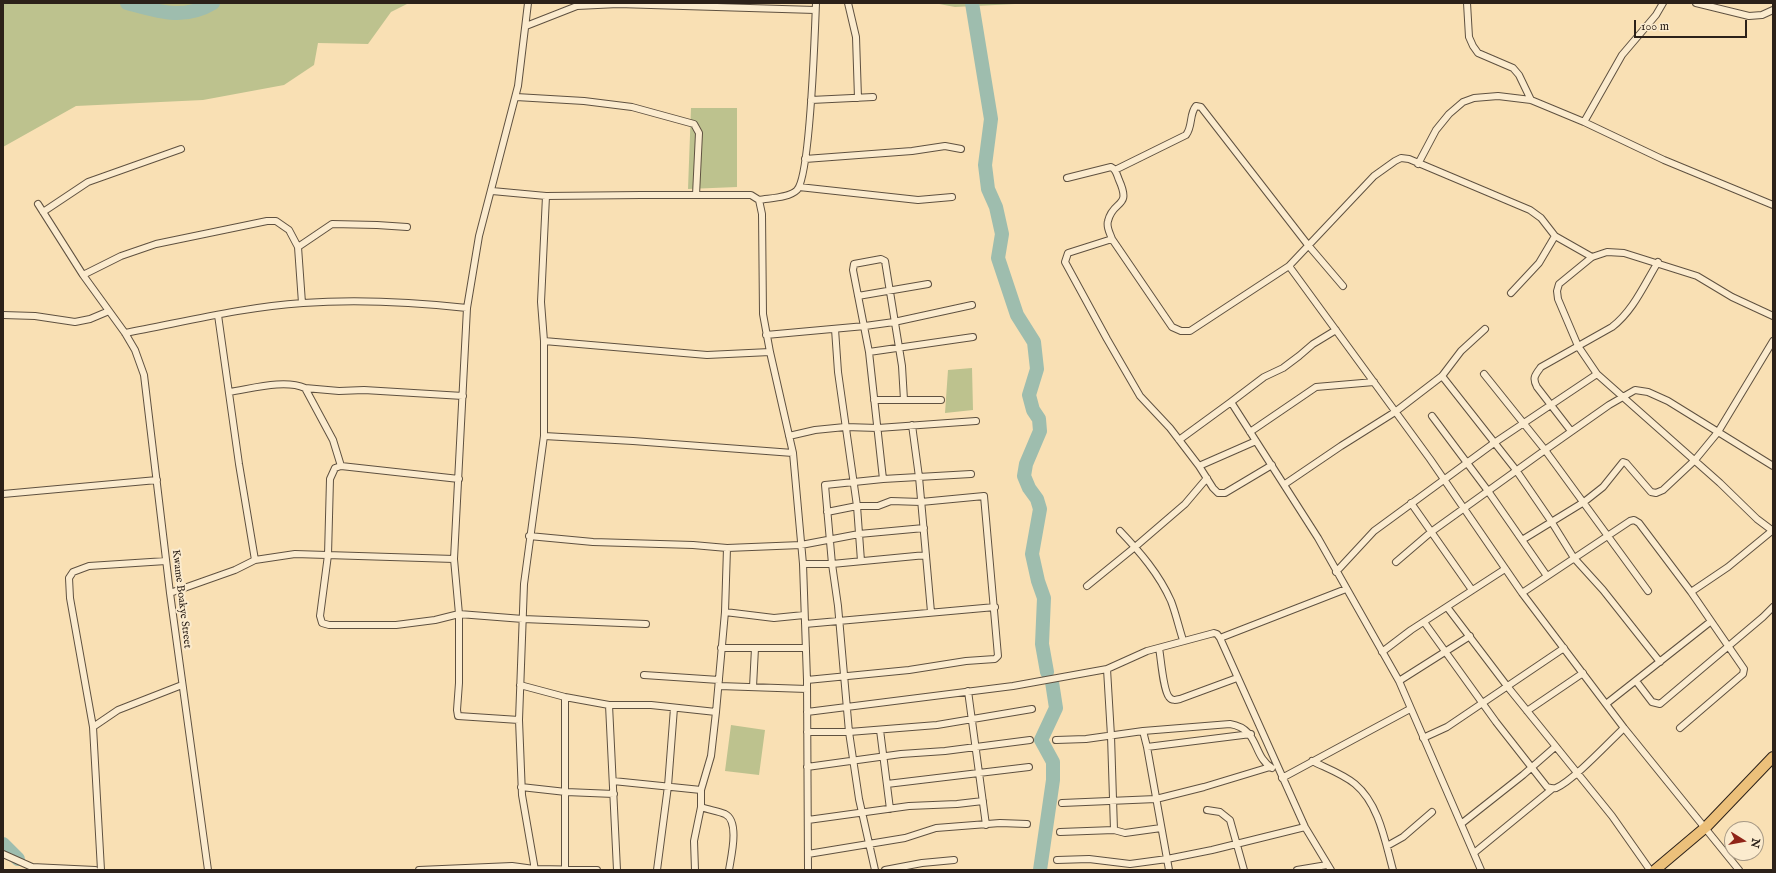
<!DOCTYPE html>
<html>
<head>
<meta charset="utf-8">
<style>
	body { margin:0 }
	#map { position:relative; width:1776px; height:873px; overflow:hidden; background:#f9e0b4; font-family:"IM FELL English",serif }
	canvas { display:block }
	.frame { position:absolute; inset:0; border:4px solid #2c2119; pointer-events:none }
	.north { position:absolute; left:1724px; top:821px; width:40px; height:40px; box-sizing:border-box; background:#fbebce; border:1px solid #a89a86; border-radius:50%; rotate:101deg; font-size:11px; font-weight:700; line-height:16px; text-align:center; color:#2c2119 }
	.north::after { content:''; display:block; margin:auto; width:14px; height:18px; background:#8f2418; clip-path:polygon(50% 0,100% 100%,50% 72%,0 100%) }
	.scale { position:absolute; left:1634px; top:20px; width:113px; height:18px; box-sizing:border-box; border:2px solid #2c2119; border-top:0; padding-left:5px; font-size:12px; line-height:14px; white-space:nowrap; color:#2c2119; -webkit-text-stroke:3px #fbebce; paint-order:stroke }
</style>
</head>
<body>
<div id="map">
<canvas width="1776" height="873"></canvas>
<div class="frame"></div>
<div class="north">N</div>
<div class="scale">100 m</div>
</div>
<script>
const c = document.querySelector('canvas').getContext('2d');
c.lineJoin = 'round';
function fillPath(path, color) {
  c.fillStyle = color;
  c.fill(path, 'evenodd');
}
function stroke(path, color, width, dash) {
  c.strokeStyle = color;
  c.lineWidth = width;
  c.lineCap = dash ? 'butt' : 'round';
  c.setLineDash(dash || []);
  c.stroke(path);
}
function write(font, color, halo, rows, align = 'center') {
  c.font = font + ' "IM FELL English",serif';
  c.lineWidth = 4;
  c.setLineDash([]);
  c.textBaseline = 'middle';
  c.strokeStyle = halo;
  c.fillStyle = color;
  for (const [text, x, y, turn = 0] of rows) {
    c.save();
    c.translate(x, y);
    c.rotate((+turn || 0) * Math.PI / 180);
    c.textAlign = isNaN(turn) ? turn : align;
    if (halo) c.strokeText(text, 0, 0);
    c.fillText(text, 0, 0);
    c.restore();
  }
}
fillPath(new Path2D(`
	M3,3H409L391,12L368,44L318,43L314,65L284,85L203,100L76,106L3,147Z
	M934,3H1035L955,7Z
	M691,108H737V187L688,189Z
	M972,368L973,410L945,413L948,370Z
	M731,725L765,730L759,775L725,771Z`), '#bdc28e');
stroke(new Path2D(`
	M127,3C157,11 183,21 213,3
	M972,3L991,119L985,165L988,189L996,207L1002,234L998,258L1017,315L1034,342L1037,369L1029,395L1033,410L1039,419L1040,431L1026,464L1024,476L1029,488L1037,499L1040,509L1032,554L1038,581L1044,598L1042,644L1047,672
	M3,844L18,859
	M1040,870L1053,780V762L1041,740L1056,708L1052,682`), '#9ebdae', 14);
const minor = new Path2D(`
	M848,3L856,37L858,98
	M1467,3L1469,37L1473,46L1478,53L1513,68L1519,75L1531,100
	M1696,3L1749,16L1762,15L1773,10
	M526,26L577,6L618,4L815,10
	M516,97L584,101L632,107L694,124L699,133L696,195
	M811,100L873,97
	M1584,122L1622,55L1656,15L1663,3
	M805,159L912,151L945,146L961,149
	M1418,164L1436,130L1449,114L1463,102L1474,98L1498,96L1531,100L1584,122L1664,160L1773,205
	M1115,170L1186,135C1193,126 1189,114 1196,106L1201,107L1308,245L1343,286
	M1067,178L1111,167C1116,169 1117,175 1119,180C1132,209 1113,199 1108,221C1106,227 1110,233 1112,239
	M799,187L918,200L952,197
	M492,191L546,196L641,195H751L759,200L762,214L763,314L770,352L793,453L803,564L807,680L808,870
	M759,200C770,198 789,198 797,190C810,176 815,30 816,3
	M38,204L83,275L125,333L135,350L144,375L170,593L208,870
	M43,212L88,182L181,149
	M298,247L332,224L377,225L407,227
	M1289,266L1430,459L1522,593L1624,728L1739,870
	M83,275L121,256L156,244L267,221H276L289,230L298,247L302,303
	M1511,293L1539,263L1555,236
	M858,296L928,284
	M3,315L35,316L75,322L90,319L109,311
	M218,315L239,464L255,560
	M1773,316L1732,297L1697,276L1624,253L1607,252L1592,257L1559,284L1557,291L1558,299L1578,346L1597,374L1720,483L1757,519L1773,531
	M835,329L838,372L857,506L861,561
	M1336,330L1313,344L1299,356L1283,368L1264,377L1231,402L1318,538L1399,681L1481,870
	M125,333C184,322 243,307 303,303C358,299 413,302 467,308
	M766,335L865,326L894,322L972,305
	M544,341L707,355L770,352
	M869,352L973,337
	M1484,374L1545,450L1648,591
	M1442,376L1516,470L1551,521L1574,558L1603,590L1660,662
	M305,388L339,391L364,390L463,396
	M229,392C251,389 284,379 305,388L333,440L341,466
	M874,400H941
	M1432,416L1488,491L1547,576
	M912,425L919,477L931,612
	M1571,431L1537,387C1532,378 1535,375 1541,367L1612,327C1633,311 1644,285 1658,262
	M1250,432L1316,387L1374,382
	M544,436L633,441L793,453
	M789,436L815,430L845,427L878,428L976,421
	M1179,440L1231,402
	M1272,465L1225,493H1218L1213,488L1199,466L1170,428L1140,396L1107,339L1065,262L1068,253L1112,239L1172,327L1181,331H1190L1289,266L1374,176L1395,161L1401,158L1409,159L1530,210L1541,218L1555,236L1592,257
	M1199,466L1256,441
	M459,479L341,466L335,468L330,479L328,555L320,616L322,623L329,625H396L435,620L459,614L523,619L646,624
	M883,479L869,352L853,270L854,264L881,259L885,261L902,366L904,400
	M1285,484L1341,446L1395,412L1442,376L1461,351L1485,329
	M3,494L157,480
	M1411,503L1472,590
	M1120,531C1140,552 1159,574 1171,601C1176,614 1179,628 1183,640
	M529,536L593,542L693,545L727,548L725,612
	M1522,540L1584,502L1603,487L1623,462L1626,463L1651,492L1656,493L1663,490L1695,460L1718,432L1773,341
	M727,548L801,545L859,534L924,528
	M1396,562L1431,532L1545,450L1609,405L1635,390L1648,392L1668,401L1773,466
	M803,564H832L926,555
	M1336,572L1374,531L1494,443L1597,374
	M1087,586L1135,547L1185,504L1207,478
	M1691,592L1728,567L1773,530
	M170,593L235,570L255,560L295,554L454,559
	M1522,593L1630,521L1634,520L1639,523L1691,592L1744,669L1743,674L1680,728
	M1447,607L1507,686L1612,816L1650,870
	M1424,622L1496,722L1547,787C1550,788 1552,789 1556,788C1574,780 1608,743 1624,728
	M805,624L995,607
	M1220,638L1346,589
	M721,648H806
	M1159,648C1161,658 1163,690 1169,697C1172,701 1176,700 1180,699L1237,678
	M1382,652L1411,630L1505,569
	M1107,669L1111,736L1114,830
	M644,675L719,680
	M807,680L909,670L966,661L995,659L998,656L984,496L921,502L891,501L878,506H857L827,512
	M1399,681L1470,636
	M1636,681L1652,702L1660,704L1763,617L1773,607
	M520,685L565,697L609,705H651L716,712L725,612L774,618L804,615
	M719,686L807,689
	M753,687L755,648
	M968,691L986,825
	M1606,704L1710,622
	M609,705L617,870
	M1527,711L1583,673
	M807,712L1013,686L1107,669L1147,651L1214,633L1217,634L1220,638L1305,827L1331,870
	M519,720L458,716L457,710L459,683V614L454,559L467,308L479,236L518,86L528,3
	M93,727L70,598L69,578L73,572L89,566L166,561
	M880,730L890,809
	M1143,731L1230,724C1260,729 1252,756 1272,768
	M807,732H849L937,725L1032,709
	M1423,738L1447,727L1564,648
	M1056,740L1086,739L1143,731L1147,747L1169,870
	M1147,747L1251,734
	M1312,761C1326,768 1343,774 1355,784C1379,804 1385,841 1393,870
	M807,767L901,754L945,751L1030,740
	M1282,778L1410,709
	M613,781L701,790V807C709,810 718,811 725,814C740,821 731,857 729,870
	M887,784L1029,767
	M521,787L566,792L614,794
	M701,790L711,756L716,712
	M1062,803L1156,799L1204,787L1270,767
	M1207,810L1220,812L1230,820L1244,870
	M808,820L909,806L957,804L983,801
	M1461,824L1523,775L1555,747
	M1060,832L1114,830L1125,833L1161,828
	M1387,846L1403,837L1432,812
	M1474,853L1552,789
	M3,854L32,867L95,870
	M808,854L905,838L936,828L1000,823L1027,824
	M1057,860L1089,859L1130,864L1167,859L1212,850L1305,827
	M565,869V697
	M101,870L93,727L118,710L182,685
	M419,870L512,866L534,869L597,870
	M535,870L522,795L519,720L524,584L544,436V341L541,302L546,196
	M657,870L668,786L674,708
	M695,870L694,841L701,807
	M875,870L859,799L849,732L838,606L832,564L825,485L883,479L971,474
	M885,870L922,863L954,860
	M1297,870L1327,865`);
const primary = new Path2D(`
	M1655,870L1706,827L1773,757`);
stroke(minor, '#5f5140', 8);
stroke(primary, '#2c2119', 12);
stroke(minor, '#fbebce', 6);
stroke(primary, '#ecc07a', 10);
write('11px', '#2c2119', '#fbebce', [
	["Kwame Boakye Street",181,599,83]
]);
</script>
</body>
</html>
